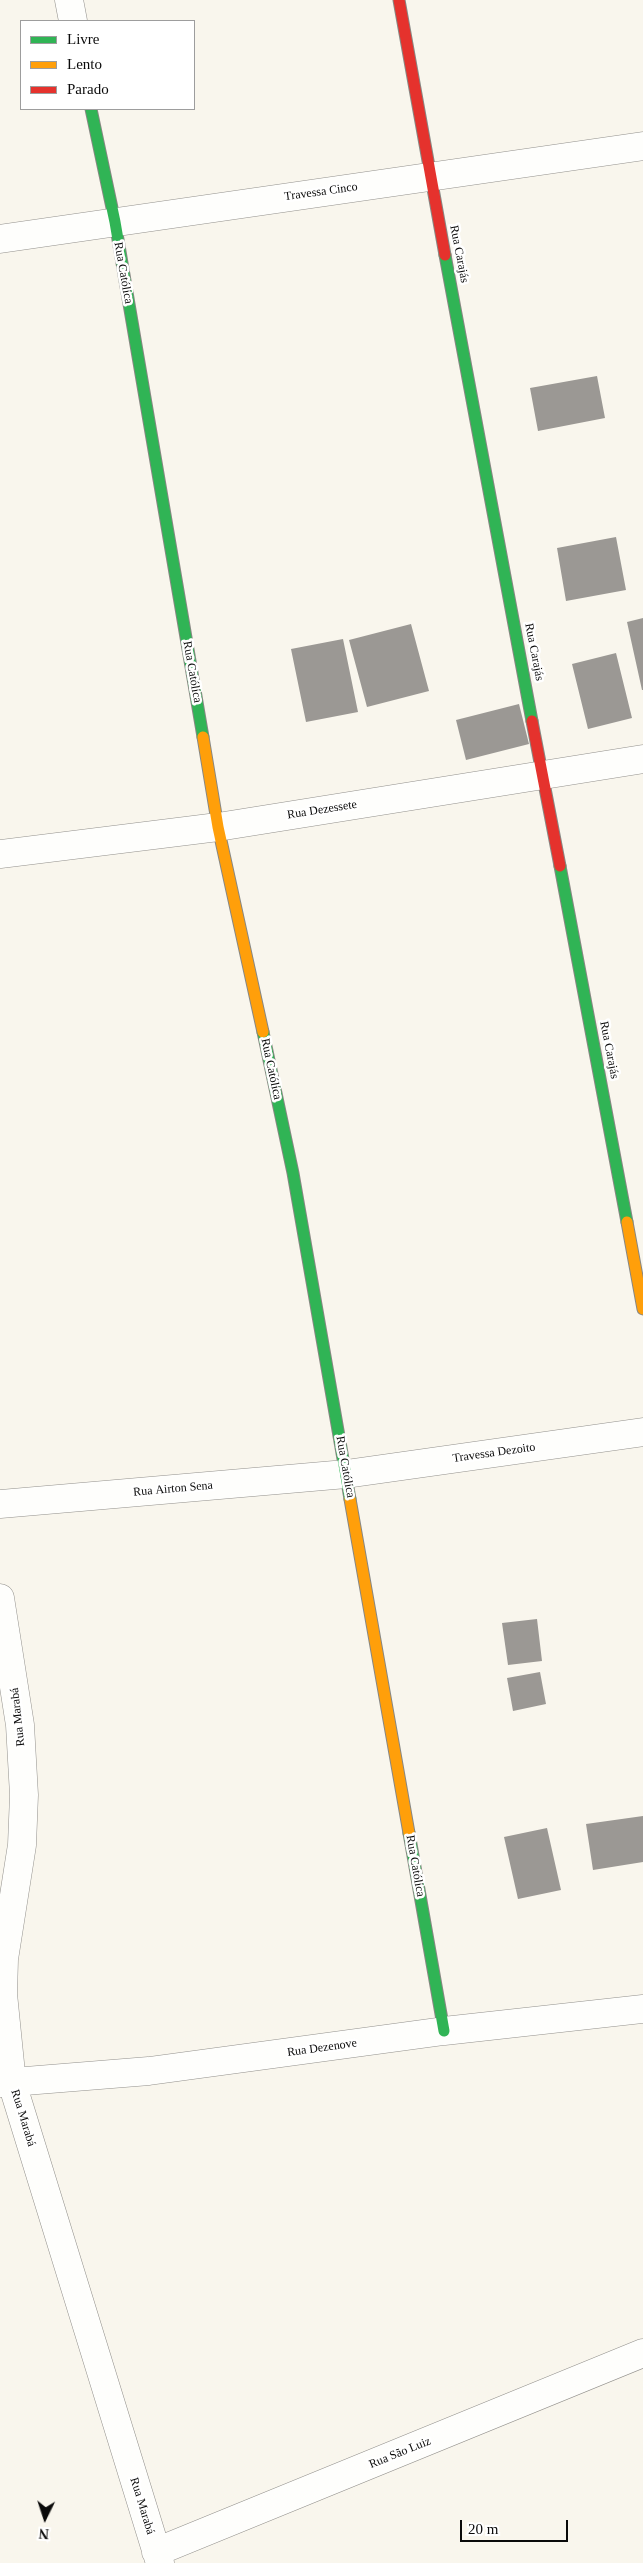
<!DOCTYPE html>
<html>
<head>
<meta charset="utf-8">
<style>
	body { margin:0 }
	#map { position:relative; width:643px; height:2563px; overflow:hidden; background:#f9f6ed; font-family:"Times New Roman",serif }
	canvas { display:block }
	.legend { position:absolute; left:20px; top:20px; width:175px; height:90px; box-sizing:border-box; background:#fff; border:1px solid #9d9d9d; margin:0; padding:6px 9px; list-style:none; font-size:15px; color:#0a0a0a }
	.legend li { display:flex; align-items:center; gap:10px; height:25px }
	.legend b { width:25px; border:1px solid #9d9d9d }
	.north { position:absolute; left:20px; top:2493px; width:50px; height:50px; -webkit-text-stroke:4px #fff; paint-order:stroke; rotate:184deg; font-size:14px; font-weight:700; line-height:20px; text-align:center; color:#0a0a0a }
	.north::after { content:''; display:block; margin:auto; width:18px; height:22px; background:#0a0a0a; clip-path:polygon(50% 0,100% 100%,50% 72%,0 100%) }
	.scale { position:absolute; left:460px; top:2520px; width:108px; height:22px; box-sizing:border-box; border:2px solid #0a0a0a; border-top:0; padding-left:6px; font-size:15px; line-height:18px; white-space:nowrap; color:#0a0a0a; -webkit-text-stroke:4px #fff; paint-order:stroke }
</style>
</head>
<body>
<div id="map">
<canvas width="643" height="2563"></canvas>
<ul class="legend">
<li><b style="height:6px;background:#30b455"></b>Livre</li>
<li><b style="height:6px;background:#ff9f0a"></b>Lento</li>
<li><b style="height:6px;background:#e5322d"></b>Parado</li>
</ul>
<div class="north">N</div>
<div class="scale">20 m</div>
</div>
<script>
const c = document.querySelector('canvas').getContext('2d');
c.lineJoin = 'round';
function fillPath(path, color) {
  c.fillStyle = color;
  c.fill(path, 'evenodd');
}
function stroke(path, color, width, dash) {
  c.strokeStyle = color;
  c.lineWidth = width;
  c.lineCap = dash ? 'butt' : 'round';
  c.setLineDash(dash || []);
  c.stroke(path);
}
function write(font, color, halo, rows, align = 'center') {
  c.font = font + ' "Times New Roman",serif';
  c.lineWidth = 5;
  c.setLineDash([]);
  c.textBaseline = 'middle';
  c.strokeStyle = halo;
  c.fillStyle = color;
  for (const [text, x, y, turn = 0] of rows) {
    c.save();
    c.translate(x, y);
    c.rotate((+turn || 0) * Math.PI / 180);
    c.textAlign = isNaN(turn) ? turn : align;
    if (halo) c.strokeText(text, 0, 0);
    c.fillText(text, 0, 0);
    c.restore();
  }
}
fillPath(new Path2D(`
	M597,376L605,418L538,431L530,388Z
	M616,537L626,590L566,601L557,548Z
	M643,618V690H642L627,622Z
	M411,624L429,691L367,707L349,640Z
	M343,639L358,712L306,722L291,649Z
	M616,653L632,718L588,729L572,664Z
	M519,704L529,744L466,760L456,720Z
	M537,1619L542,1661L508,1665L502,1623Z
	M540,1672L546,1704L513,1711L507,1678Z
	M643,1816V1862L593,1870L586,1824Z
	M547,1828L561,1890L518,1899L504,1837Z`), '#9b9894');
const street = new Path2D(`
	M69,0L73,21
	M0,239L643,146
	M0,854L218,827L643,759
	M0,1504L346,1474L643,1432
	M0,1598L20,1725L24,1795L22,1845L4,1959L3,1994L12,2083L160,2563
	M0,2083L149,2071L444,2031L643,2009
	M156,2552L643,2353`);
const fast = new Path2D(`
	M91,109L115,222L203,737
	M445,255L532,721
	M560,866L627,1222
	M263,1032L293,1173L350,1499
	M409,1833L444,2031`);
const slow = new Path2D(`
	M203,737L218,827L263,1032
	M627,1222L643,1309
	M350,1499L409,1833`);
const jam = new Path2D(`
	M399,0L445,255
	M532,721L560,866`);
stroke(street, '#92908c', 29);
stroke(fast, '#888783', 13);
stroke(slow, '#888783', 13);
stroke(jam, '#888783', 13);
stroke(street, '#fefefc', 28);
stroke(fast, '#30b455', 11);
stroke(slow, '#ff9f0a', 11);
stroke(jam, '#e5322d', 11);
write('12px', '#0a0a0a', '#fff', [
	["Travessa Cinco",321,192,-8],
	["Rua Carajás",459,254,79],
	["Rua Católica",123,273,80],
	["Rua Carajás",534,652,79],
	["Rua Católica",192,672,80],
	["Rua Dezessete",322,810,-9],
	["Rua Carajás",609,1050,79],
	["Rua Católica",271,1069,78],
	["Travessa Dezoito",494,1453,-8],
	["Rua Católica",345,1467,80],
	["Rua Airton Sena",173,1489,-5],
	["Rua Marabá",18,1717,-96],
	["Rua Católica",415,1866,80],
	["Rua Dezenove",322,2048,-8],
	["Rua Marabá",23,2118,73],
	["Rua São Luiz",400,2453,-22],
	["Rua Marabá",142,2506,73]
]);
</script>
</body>
</html>
